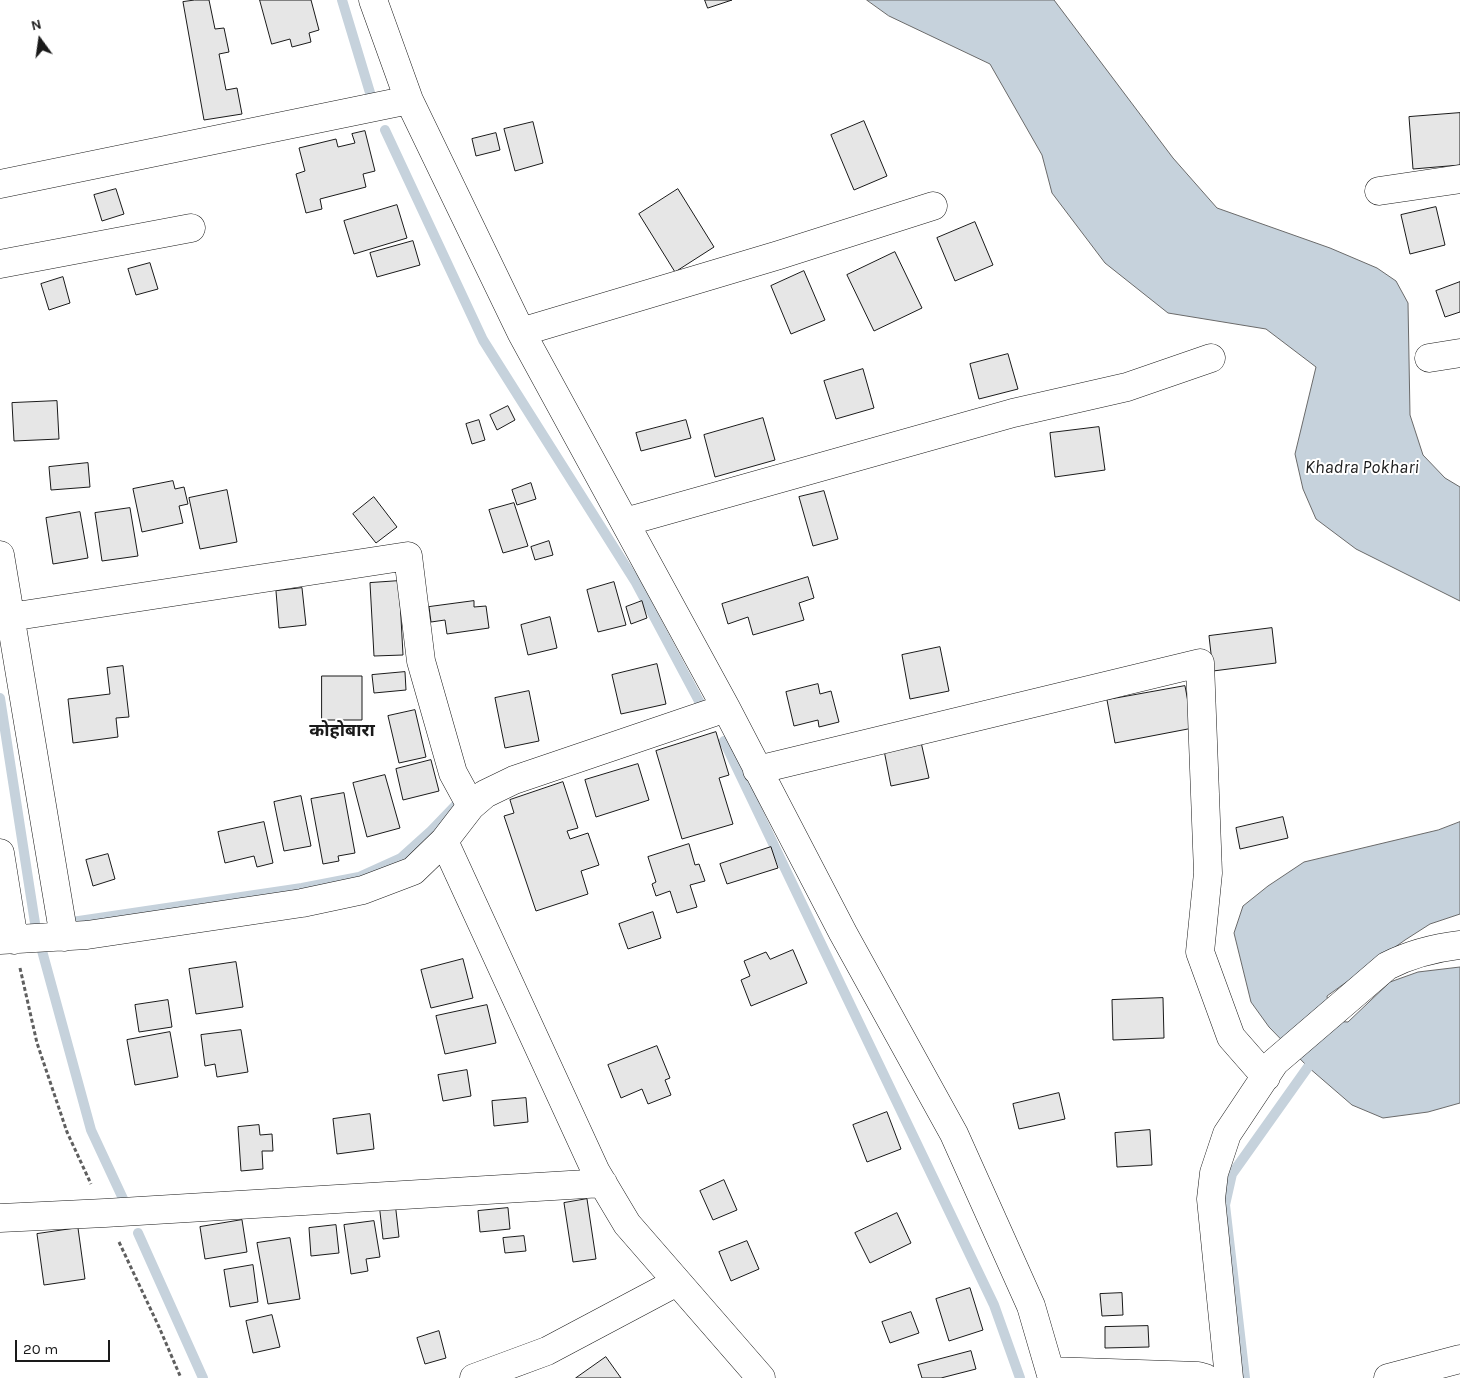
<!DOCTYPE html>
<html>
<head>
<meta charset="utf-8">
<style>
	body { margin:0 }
	#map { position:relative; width:1460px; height:1378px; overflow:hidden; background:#fff; font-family:Karla,sans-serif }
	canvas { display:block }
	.north { position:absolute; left:15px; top:15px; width:50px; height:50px; -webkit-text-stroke:4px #fff; paint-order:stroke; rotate:346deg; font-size:14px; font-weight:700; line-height:20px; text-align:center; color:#1a1a1a }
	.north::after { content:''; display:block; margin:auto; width:18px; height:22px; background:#1a1a1a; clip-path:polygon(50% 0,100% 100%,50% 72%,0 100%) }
	.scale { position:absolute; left:15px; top:1340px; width:95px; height:22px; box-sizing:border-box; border:2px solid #1a1a1a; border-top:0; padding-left:6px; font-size:15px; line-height:18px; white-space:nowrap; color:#1a1a1a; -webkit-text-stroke:4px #fff; paint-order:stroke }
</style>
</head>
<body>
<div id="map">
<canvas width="1460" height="1378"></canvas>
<div class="north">N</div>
<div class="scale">20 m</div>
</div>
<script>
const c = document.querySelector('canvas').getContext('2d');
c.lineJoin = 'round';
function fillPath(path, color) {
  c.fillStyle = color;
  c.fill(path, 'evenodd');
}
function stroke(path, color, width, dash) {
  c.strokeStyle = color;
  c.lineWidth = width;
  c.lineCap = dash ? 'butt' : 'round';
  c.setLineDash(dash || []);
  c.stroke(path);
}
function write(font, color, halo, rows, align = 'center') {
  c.font = font + ' Karla,"Noto Sans Devanagari",sans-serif';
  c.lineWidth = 4;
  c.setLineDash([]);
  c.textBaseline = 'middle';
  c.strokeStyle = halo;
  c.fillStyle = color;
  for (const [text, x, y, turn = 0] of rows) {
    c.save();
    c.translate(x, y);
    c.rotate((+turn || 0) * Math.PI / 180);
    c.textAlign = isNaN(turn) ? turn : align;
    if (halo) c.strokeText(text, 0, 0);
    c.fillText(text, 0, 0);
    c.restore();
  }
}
const water = new Path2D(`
	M867,0H1054L1173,158L1217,208L1330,248L1377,268L1396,281L1408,303L1410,415L1423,455L1445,478L1460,487V601L1356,549L1316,519L1303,489L1295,454L1316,367L1266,329L1168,313L1105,263L1052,193L1042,155L990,64L889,16Z
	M1460,822V914L1430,924L1405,940L1327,996L1330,1021L1348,1022L1390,982L1418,972L1460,967V1103L1428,1112L1383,1118L1352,1105L1308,1067L1269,1027L1251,1002L1234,933L1243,906L1268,886L1304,862L1438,830Z`);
fillPath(water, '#c6d2dc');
stroke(water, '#6a6a6a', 1);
stroke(new Path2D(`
	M342,0L371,96
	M385,130L483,340L635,581L700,703
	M0,698L35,923
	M724,741L994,1305L1020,1378
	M72,922L302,888L359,877L401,858L431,831L457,804
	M41,947L91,1130L125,1203
	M138,1233L203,1378
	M1245,1378L1225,1205L1232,1174L1308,1067`), '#c6d2dc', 10);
const building = new Path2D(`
	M195,0H209L215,29L224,28L229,52L219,54L226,90L237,88L242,114L204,120L183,2Z
	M260,0H311L319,30L309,33L311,42L292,47L290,39L272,44Z
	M705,0H732L708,8Z
	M1460,113V165L1413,169L1409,117Z
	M864,121L887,176L854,190L831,135Z
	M533,122L543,163L515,171L504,129Z
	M365,131L375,171L363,174L366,187L320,199L322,209L306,213L296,174L305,171L299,148L336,139L338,147L355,143L352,134Z
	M496,133L500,150L476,156L472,139Z
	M116,189L124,214L102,221L94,195Z
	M678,189L714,247L675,272L639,214Z
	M397,205L407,238L354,254L344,221Z
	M1436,207L1445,245L1410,254L1401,215Z
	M975,222L993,265L955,281L937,238Z
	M413,241L420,265L377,277L370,253Z
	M895,252L922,308L874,331L847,275Z
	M150,263L158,289L136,295L128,269Z
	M804,271L825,320L791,334L771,286Z
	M63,277L70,303L49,310L41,284Z
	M1460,282V312L1445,317L1436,291Z
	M1008,354L1018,389L979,399L970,364Z
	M863,369L874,408L836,419L824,381Z
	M57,401L59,439L14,441L12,403Z
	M508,406L515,420L497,430L490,415Z
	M763,418L775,460L715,477L704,435Z
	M479,420L485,440L472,444L466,424Z
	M686,420L691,438L641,451L636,433Z
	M1099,427L1105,470L1055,477L1050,433Z
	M88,463L90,487L51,490L49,467Z
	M173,481L175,489L184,487L188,504L179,506L183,523L142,532L133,489Z
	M531,483L536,499L517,505L512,490Z
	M227,490L237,542L200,549L189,498Z
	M824,491L838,539L813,546L799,497Z
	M374,497L397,527L376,543L353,514Z
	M514,503L528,546L503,553L489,510Z
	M130,508L138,556L102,561L95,513Z
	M80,512L88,558L53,564L46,518Z
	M549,541L553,555L535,560L531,547Z
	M808,577L814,598L799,603L804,620L753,635L748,617L728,624L722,604Z
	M399,581L403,655L374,656L370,583Z
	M614,582L626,625L598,632L587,590Z
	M302,588L306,625L279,628L276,591Z
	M474,601V607L486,606L489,628L447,634L445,620L431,622L429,607Z
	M642,601L647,618L631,624L626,607Z
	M550,617L557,648L528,655L521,625Z
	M1272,628L1276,663L1213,671L1209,636Z
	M940,647L949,691L910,699L902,655Z
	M657,664L666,704L621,714L612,675Z
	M123,666L129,717L116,718L118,737L73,743L68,699L110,694L107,668Z
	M405,672L406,690L374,693L372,675Z
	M322,676H362V720H322Z
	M818,684L820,694L831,691L839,722L819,727L818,720L794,726L786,692Z
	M1185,686L1193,728L1115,743L1107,700Z
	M529,691L539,741L505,748L495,698Z
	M415,710L426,757L399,763L388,716Z
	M716,732L729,775L719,778L733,824L682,839L656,751Z
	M919,733L929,778L891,786L882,740Z
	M431,760L439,791L403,800L396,769Z
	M638,764L649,800L596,817L585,780Z
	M385,775L400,828L367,837L353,783Z
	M563,782L578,828L567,831L570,839L588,833L599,865L581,871L588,894L536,911L504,816L514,813L510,800Z
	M344,793L355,853L338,856L339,861L323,864L311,799Z
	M301,796L311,846L284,851L274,802Z
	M1283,817L1288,838L1240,849L1236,828Z
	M264,822L273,863L257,867L254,856L225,863L218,832Z
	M689,844L695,865L699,864L705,881L690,885L697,907L677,913L670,891L656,896L652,884L656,882L648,857Z
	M771,847L778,868L727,884L720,864Z
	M108,854L115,879L93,886L86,860Z
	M653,912L661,938L628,949L619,924Z
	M793,950L807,983L751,1006L741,980L750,976L744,961L766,952L770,959Z
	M463,959L473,998L431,1008L421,970Z
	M236,962L243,1007L196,1014L189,969Z
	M1163,998L1164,1038L1113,1040L1112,1000Z
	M168,1000L172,1027L139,1032L135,1005Z
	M487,1005L496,1043L445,1054L436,1016Z
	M241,1030L248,1072L217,1077L215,1064L205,1066L201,1035Z
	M170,1032L178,1077L135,1085L127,1040Z
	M657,1046L670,1078L665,1080L671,1095L648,1104L642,1089L621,1098L608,1065Z
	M467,1070L471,1096L443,1101L438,1075Z
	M1059,1093L1065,1119L1019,1129L1013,1104Z
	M526,1098L528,1122L494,1126L492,1101Z
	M887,1112L901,1149L867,1162L853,1125Z
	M370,1114L374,1149L337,1154L333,1119Z
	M259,1125L260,1135L272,1134L273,1151H262L263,1169L241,1171L238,1127Z
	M1150,1130L1152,1165L1117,1167L1115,1133Z
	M724,1180L737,1210L713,1220L700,1191Z
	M587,1199L596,1259L573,1262L564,1203Z
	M395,1202L399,1237L383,1239L379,1203Z
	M508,1208L510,1229L480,1232L478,1211Z
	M897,1213L911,1243L870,1263L855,1233Z
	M242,1220L247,1252L205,1259L200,1227Z
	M374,1221L380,1257L366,1259L368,1271L351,1274L344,1225Z
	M336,1225L339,1253L311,1256L309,1228Z
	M78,1228L85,1279L44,1285L37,1234Z
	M524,1236L526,1251L505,1253L503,1238Z
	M290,1238L300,1299L268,1304L257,1243Z
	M747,1241L759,1269L731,1281L719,1252Z
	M253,1265L258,1302L230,1307L224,1270Z
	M970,1288L983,1330L949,1341L936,1299Z
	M1122,1293L1123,1315L1102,1316L1100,1294Z
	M911,1312L919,1333L890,1343L882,1322Z
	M272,1315L280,1347L253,1353L246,1321Z
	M1148,1326L1149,1347L1105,1348V1327Z
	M439,1331L446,1358L425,1364L417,1338Z
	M971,1351L976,1369L941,1378H922L918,1365Z
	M606,1357L621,1378H576Z`);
fillPath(building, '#e6e6e6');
stroke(building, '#1a1a1a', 1);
const minor = new Path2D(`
	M373,0L409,100L521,332L726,708L843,933L954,1134L1031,1306L1052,1378
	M0,184L409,100
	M1379,191L1460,179
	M0,264L191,228
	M521,332L779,255L933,206
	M1429,358L1460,353
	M625,522L1013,413L1127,387L1211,358
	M0,555L64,937
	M10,617L408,556L421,661L453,773L471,806
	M757,770L1200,663L1208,873L1200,952L1231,1037L1266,1077
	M444,841L596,1172L627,1224L761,1378
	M0,853L14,940
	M0,940L87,935L302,903L363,890L413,871L444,841L471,806L485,794L514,780L726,708
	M0,1218L105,1213L603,1183
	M1050,1371L1198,1376L1205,1378
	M474,1378L547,1351L677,1282
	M1229,1378L1211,1199L1214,1173L1227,1134L1275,1062L1387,966C1411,954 1434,948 1460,945
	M1388,1378L1460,1359`);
stroke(minor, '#1a1a1a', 29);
stroke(new Path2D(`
	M20,968L37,1043L67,1132L91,1184
	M119,1242L159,1327L181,1378`), '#5f5f5f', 3, [4, 2.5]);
stroke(minor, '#fff', 28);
write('italic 18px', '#1a1a1a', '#fff', [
	["Khadra Pokhari",1362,468]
]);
write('bold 18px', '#1a1a1a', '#fff', [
	["कोहोबारा",342,731]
]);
</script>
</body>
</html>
